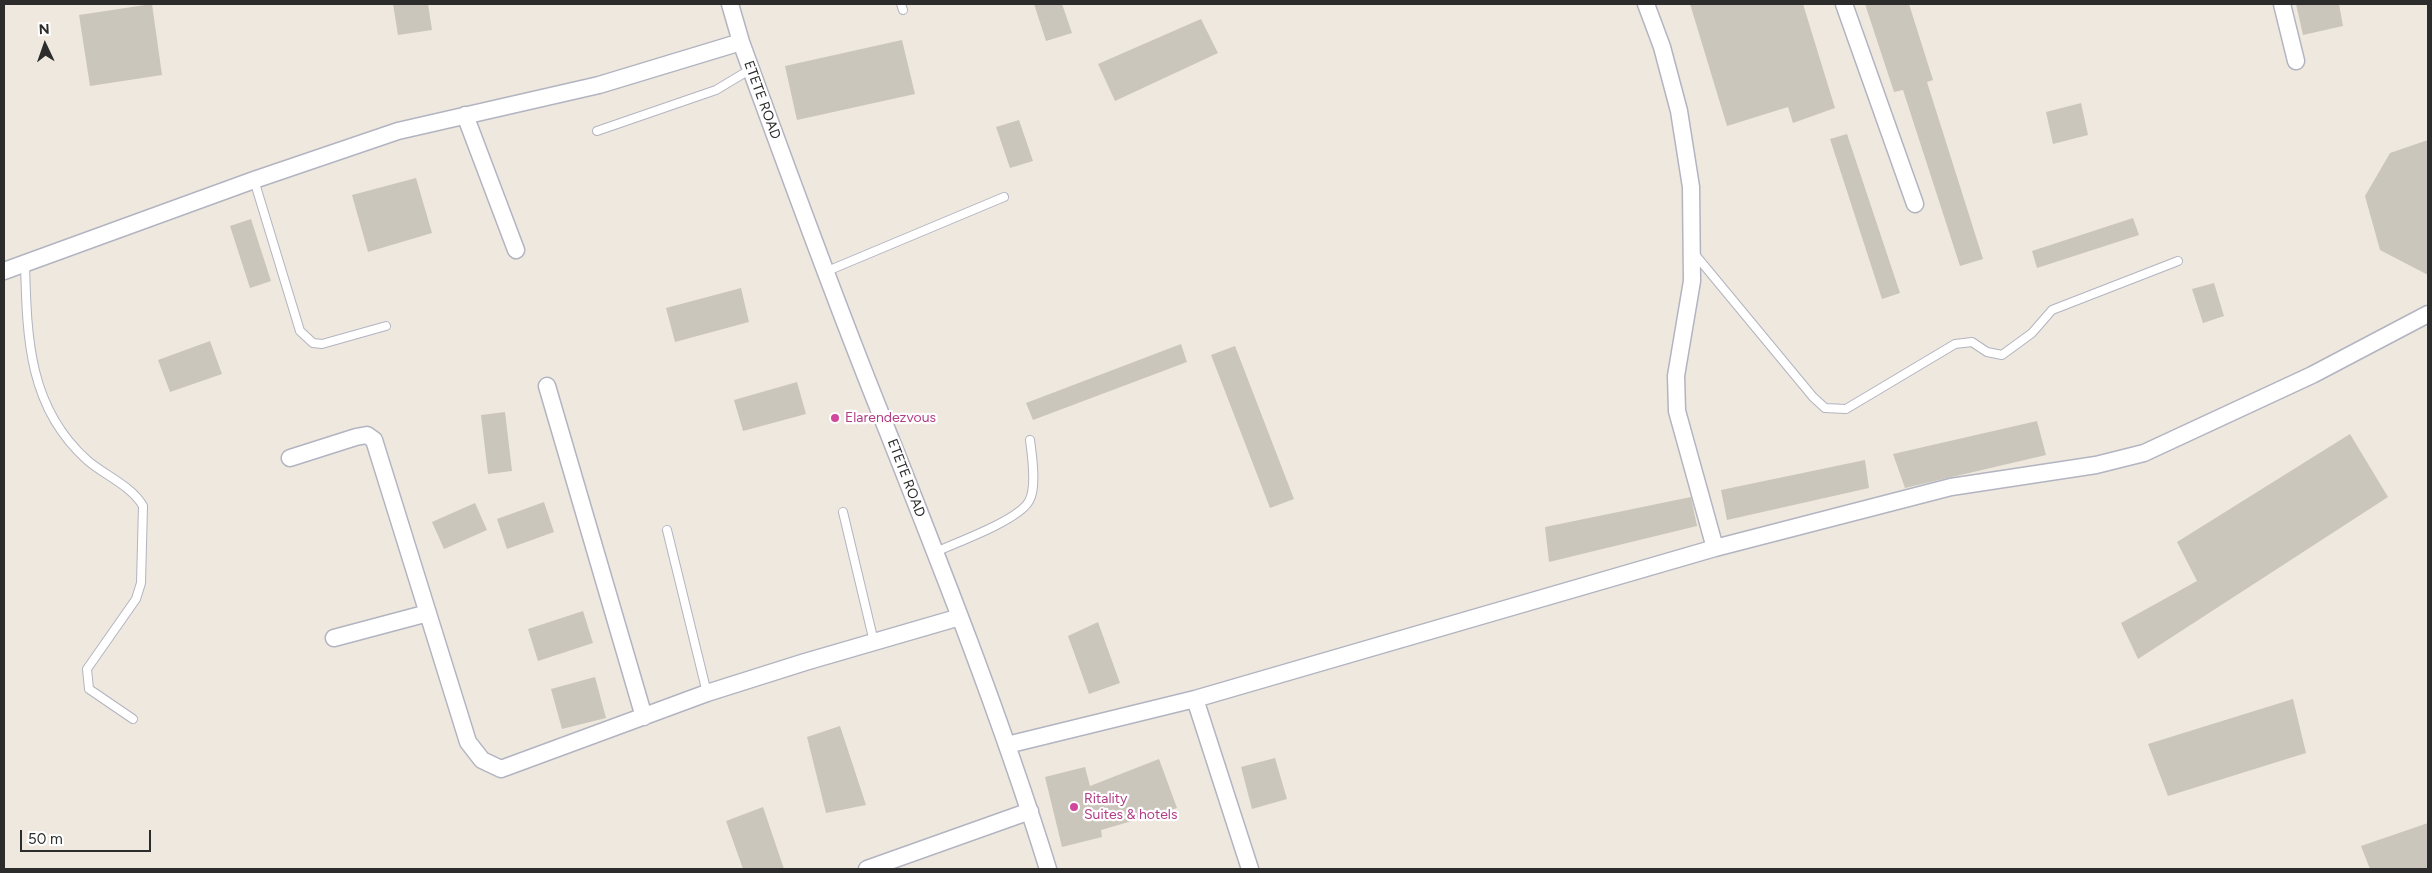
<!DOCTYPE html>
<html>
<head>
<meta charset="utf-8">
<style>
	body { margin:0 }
	#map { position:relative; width:2432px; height:873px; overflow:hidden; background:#efe8de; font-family:Figtree,sans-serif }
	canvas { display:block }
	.frame { position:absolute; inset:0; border:5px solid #2c2c2c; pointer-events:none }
	.north { position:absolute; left:20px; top:20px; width:50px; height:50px; -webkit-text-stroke:4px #fff; paint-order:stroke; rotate:357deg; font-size:14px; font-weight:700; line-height:20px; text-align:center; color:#2c2c2c }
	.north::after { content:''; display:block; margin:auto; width:18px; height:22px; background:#2c2c2c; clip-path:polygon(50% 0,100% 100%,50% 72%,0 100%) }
	.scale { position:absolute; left:20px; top:830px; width:131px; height:22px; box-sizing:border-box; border:2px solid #2c2c2c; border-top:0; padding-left:6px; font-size:15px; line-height:18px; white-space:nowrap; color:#2c2c2c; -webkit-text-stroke:4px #fff; paint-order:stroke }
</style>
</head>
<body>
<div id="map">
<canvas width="2432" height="873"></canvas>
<div class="frame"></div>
<div class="north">N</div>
<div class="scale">50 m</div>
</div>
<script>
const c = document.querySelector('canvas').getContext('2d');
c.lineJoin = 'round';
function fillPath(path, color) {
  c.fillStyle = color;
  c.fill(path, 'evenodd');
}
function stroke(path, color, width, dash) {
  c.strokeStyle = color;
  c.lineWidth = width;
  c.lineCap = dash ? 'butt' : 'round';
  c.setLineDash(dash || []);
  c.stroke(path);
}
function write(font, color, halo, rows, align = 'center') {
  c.font = font + ' Figtree,sans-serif';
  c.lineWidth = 4.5;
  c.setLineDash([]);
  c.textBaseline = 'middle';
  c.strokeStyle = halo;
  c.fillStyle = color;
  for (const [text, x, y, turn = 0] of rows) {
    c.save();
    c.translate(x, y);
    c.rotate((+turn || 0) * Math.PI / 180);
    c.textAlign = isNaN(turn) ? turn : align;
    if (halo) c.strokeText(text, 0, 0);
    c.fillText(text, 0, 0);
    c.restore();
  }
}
fillPath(new Path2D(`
	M152,4L162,75L90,86L79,15Z
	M393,4H428L432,30L398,35Z
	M1034,4H1062L1072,33L1046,41Z
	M1690,4H1803L1835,108L1793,123L1788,107L1727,126Z
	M1865,4H1909L1933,80L1927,82L1983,259L1960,266L1903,90L1894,92Z
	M2296,4H2339L2343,26L2303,35Z
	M1201,19L1218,53L1115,101L1098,64Z
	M902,40L915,94L797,120L785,66Z
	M2081,103L2088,135L2053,144L2046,112Z
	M1019,120L1033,161L1010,168L996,127Z
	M1847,134L1900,293L1882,299L1830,139Z
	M2428,140V275L2380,250L2365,196L2390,153Z
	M416,178L432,233L368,252L352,195Z
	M2133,218L2139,235L2037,268L2032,251Z
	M251,219L271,281L250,288L230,226Z
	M2214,283L2224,316L2203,323L2192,289Z
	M741,288L749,322L675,342L666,308Z
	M210,341L222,374L170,392L158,360Z
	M1181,344L1187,362L1033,420L1026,403Z
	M1235,346L1294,499L1270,508L1211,355Z
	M797,382L806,414L743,431L734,400Z
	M505,412L512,471L488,474L481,415Z
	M2037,421L2046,455L1905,488L1893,454Z
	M2350,434L2388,497L2138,659L2121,623L2197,581L2177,542Z
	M1865,460L1869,488L1727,520L1721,490Z
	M1691,497L1697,526L1549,562L1545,527Z
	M544,502L554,532L507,549L497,519Z
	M475,503L487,530L444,549L432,522Z
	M583,611L593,643L538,661L528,629Z
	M1098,622L1120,683L1089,694L1068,636Z
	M595,677L606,718L562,729L551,689Z
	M2293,699L2306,753L2168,796L2148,744Z
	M840,726L866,805L826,813L807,737Z
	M1275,758L1287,799L1252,809L1241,767Z
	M1159,759L1177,808L1101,830L1102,837L1062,847L1045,777L1085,767L1090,786Z
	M763,807L784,869H743L726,821Z
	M2428,823V869H2370L2361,846Z`), '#cac6bc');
const service = new Path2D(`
	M901,4L903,10
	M597,131L716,90L751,69
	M254,180L300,331L313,343L322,344L386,326
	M1693,252L1813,397L1825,408L1846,409L1955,344L1972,342L1987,352L2002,355L2032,333L2052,310L2178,261
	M25,263C27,337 28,407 87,460C104,475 132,486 143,506L141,583L136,599L87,669L89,689L133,719
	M825,272L1004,197
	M843,512L874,642
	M667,530L707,693
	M935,552C956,543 1019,520 1029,501C1037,488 1032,455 1030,440`);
const minor = new Path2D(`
	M730,4L741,42C783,158 825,273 870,387C933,546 997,705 1048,869
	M1646,4L1662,47L1679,111L1691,187L1692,281L1676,376L1677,411L1715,548
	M1844,4L1915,204
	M2282,4L2296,61
	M465,115L516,250
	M4,271L254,180L398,131L599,85L741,42
	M547,386L644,717
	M290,458L356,437L367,435L374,440L468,742L482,760L501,769L707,693L805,662L960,617
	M334,638L428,613
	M1195,699L1250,869
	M1007,745L1195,699L1715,548L1951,487L2096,465L2144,453L2312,375L2428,314
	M867,869L1030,811`);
stroke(service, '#b2b4c1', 10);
stroke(minor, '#b2b4c1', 19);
stroke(service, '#fff', 8);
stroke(minor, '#fff', 16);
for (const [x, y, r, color] of [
	[835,418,5,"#d1479c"],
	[1074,807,5,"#d1479c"]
]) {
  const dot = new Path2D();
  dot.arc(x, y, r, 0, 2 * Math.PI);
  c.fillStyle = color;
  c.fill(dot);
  stroke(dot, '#fff', 2);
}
write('14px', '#2c2c2c', '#fff', [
	["ETETE ROAD",762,100,70],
	["ETETE ROAD",906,478,69]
]);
write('14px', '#b23c85', '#fff', [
	["Elarendezvous",845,418],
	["Ritality",1084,799],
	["Suites & hotels",1084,815]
], 'left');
</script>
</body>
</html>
